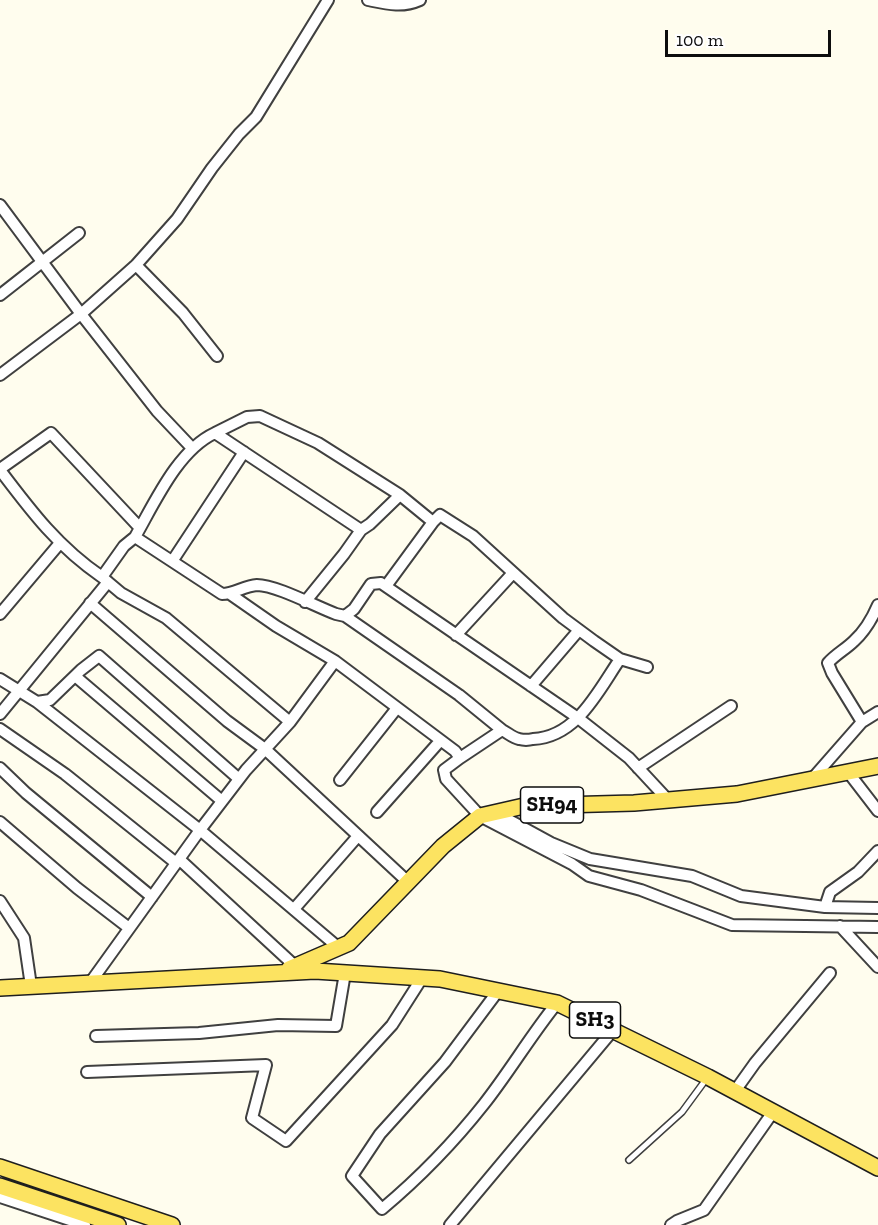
<!DOCTYPE html>
<html>
<head>
<meta charset="utf-8">
<style>
	body { margin:0 }
	#map { position:relative; width:878px; height:1225px; overflow:hidden; background:#fffdee; font-family:"Zilla Slab",serif }
	canvas { display:block }
	.scale { position:absolute; left:665px; top:30px; width:166px; height:27px; box-sizing:border-box; border:3px solid #0d0d0d; border-top:0; padding-left:8px; font-size:18px; line-height:21px; white-space:nowrap; color:#0d0d0d; -webkit-text-stroke:4px #fff; paint-order:stroke }
</style>
</head>
<body>
<div id="map">
<canvas width="878" height="1225"></canvas>
<div class="scale">100 m</div>
</div>
<script>
const c = document.querySelector('canvas').getContext('2d');
c.lineJoin = 'round';
function stroke(path, color, width, dash) {
  c.strokeStyle = color;
  c.lineWidth = width;
  c.lineCap = dash ? 'butt' : 'round';
  c.setLineDash(dash || []);
  c.stroke(path);
}
function write(font, color, halo, rows, align = 'center') {
  c.font = font + ' "Zilla Slab",serif';
  c.lineWidth = 6;
  c.setLineDash([]);
  c.textBaseline = 'middle';
  c.strokeStyle = halo;
  c.fillStyle = color;
  for (const [text, x, y, turn = 0] of rows) {
    c.save();
    c.translate(x, y);
    c.rotate((+turn || 0) * Math.PI / 180);
    c.textAlign = isNaN(turn) ? turn : align;
    if (halo) c.strokeText(text, 0, 0);
    c.fillText(text, 0, 0);
    c.restore();
  }
}
const service = new Path2D(`
	M629,1160L682,1112L707,1078`);
const minor = new Path2D(`
	M368,0C387,4 402,8 420,0
	M0,205L81,314L0,375
	M136,265L183,313L217,356
	M0,295L79,233
	M215,433L247,417L260,416L318,443L400,495L433,522
	M192,448L157,411L81,314L136,265L177,219L212,168L239,134L256,117L328,0
	M0,469L51,433L140,528
	M0,470C31,511 58,547 102,577L124,546L135,537L222,594C234,594 244,586 257,585C276,585 317,607 336,614L345,616L354,609L371,584L381,583L578,718L629,758L668,800
	M135,537C155,502 178,450 215,433L361,530L370,524L400,495
	M173,560L244,452
	M102,577L121,593L166,618L290,722
	M386,586L433,522L440,515L473,536L563,618L594,641L620,659L647,667
	M230,594L276,626L335,661
	M305,602L344,554L361,530
	M90,603L227,721L265,749L408,882
	M0,614L60,543
	M345,616L459,695L502,730L460,758
	M456,635L513,573
	M75,676L222,801
	M0,679L37,702L50,700L81,670L99,656L239,779
	M531,686L579,630
	M37,702L200,830L339,948
	M0,714L108,582
	M862,722L878,712
	M0,729L65,774L176,863
	M502,730C508,733 513,738 519,739C523,740 529,740 533,739C577,737 598,691 620,659
	M0,768L26,793L152,897
	M638,768L731,706
	M848,772L878,811
	M812,779L862,722L832,673L828,663C836,654 846,649 854,641C865,631 872,619 878,605
	M340,780L397,708
	M377,812L440,741
	M496,813L551,843L590,859L692,876L741,896L825,907L878,908
	M0,822L77,888L129,928
	M179,859L296,967
	M0,901L24,938L31,986
	M825,907L830,892L858,872L878,851
	M294,909L358,836
	M840,926L878,967
	M90,983L200,830L246,770L290,722L335,661L455,751L460,758L444,770L446,779L480,816L572,864L589,876L641,890L732,925L878,927
	M498,991L445,1062L380,1134L352,1176L382,1209C419,1178 454,1142 484,1104C510,1071 531,1035 557,1003
	M96,1036L199,1033L278,1025L336,1026L345,973
	M87,1072L266,1065L252,1118L286,1141L392,1025L422,978
	M735,1091L755,1063L830,973
	M0,1197L85,1225
	M450,1225L614,1029
	M671,1225L677,1221L704,1210L773,1112`);
const primary = new Path2D(`
	M289,969L349,943L443,846L480,816L524,806L634,803L737,794L878,766
	M0,988L315,971L440,979L557,1003L708,1077L878,1168
	M0,1167L172,1225
	M0,1186L118,1225`);
stroke(service, '#404040', 8);
stroke(minor, '#404040', 14);
stroke(primary, '#1e1e1e', 18);
stroke(service, '#fff', 5);
stroke(minor, '#fff', 10);
stroke(primary, '#fce361', 15);
for (const [x, y, w] of [
	[552,805,63],
	[595,1020,51]
]) {
  const box = new Path2D();
  box.roundRect(x - w / 2, y - 18, w, 36, 4.5);
  c.fillStyle = '#fff';
  c.fill(box);
  stroke(box, '#0d0d0d', 1.5);
}
write('bold 21px', '#0d0d0d', null, [
	["SH94",552,805],
	["SH3",595,1020]
]);
</script>
</body>
</html>
